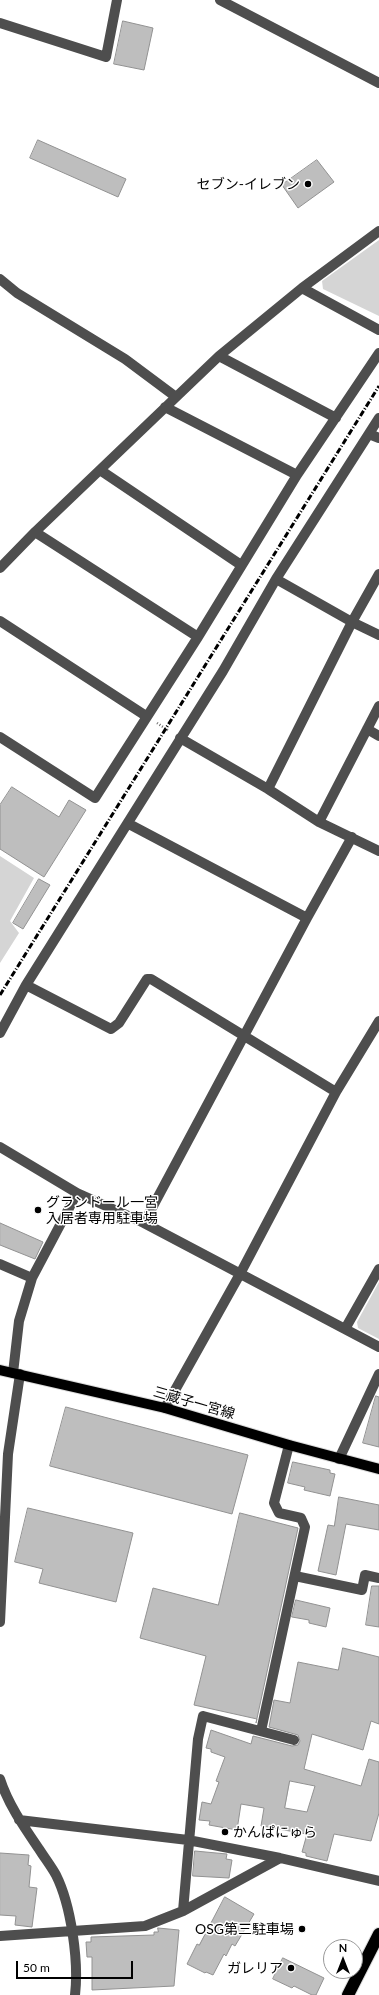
<!DOCTYPE html>
<html>
<head>
<meta charset="utf-8">
<style>
	body { margin:0 }
	#map { position:relative; width:379px; height:1995px; overflow:hidden; background:#fff; font-family:Lato,sans-serif }
	canvas { display:block }
	.north { position:absolute; left:323px; top:1939px; width:40px; height:40px; box-sizing:border-box; background:#fff; border:1px solid #999; border-radius:50%; rotate:0deg; font-size:11px; font-weight:700; line-height:16px; text-align:center; color:#000 }
	.north::after { content:''; display:block; margin:auto; width:14px; height:18px; background:#000; clip-path:polygon(50% 0,100% 100%,50% 72%,0 100%) }
	.scale { position:absolute; left:16px; top:1961px; width:117px; height:18px; box-sizing:border-box; border:2px solid #000; border-top:0; padding-left:5px; font-size:12px; line-height:14px; white-space:nowrap; color:#000; -webkit-text-stroke:3px #fff; paint-order:stroke }
</style>
</head>
<body>
<div id="map">
<canvas width="379" height="1995"></canvas>
<div class="north">N</div>
<div class="scale">50 m</div>
</div>
<script>
const c = document.querySelector('canvas').getContext('2d');
c.lineJoin = 'round';
function fillPath(path, color) {
  c.fillStyle = color;
  c.fill(path, 'evenodd');
}
function stroke(path, color, width, dash) {
  c.strokeStyle = color;
  c.lineWidth = width;
  c.lineCap = dash ? 'butt' : 'round';
  c.setLineDash(dash || []);
  c.stroke(path);
}
function write(font, color, halo, rows, align = 'center') {
  c.font = font + ' Lato,"Noto Sans JP",sans-serif';
  c.lineWidth = 3;
  c.setLineDash([]);
  c.textBaseline = 'middle';
  c.strokeStyle = halo;
  c.fillStyle = color;
  for (const [text, x, y, turn = 0] of rows) {
    c.save();
    c.translate(x, y);
    c.rotate((+turn || 0) * Math.PI / 180);
    c.textAlign = isNaN(turn) ? turn : align;
    if (halo) c.strokeText(text, 0, 0);
    c.fillText(text, 0, 0);
    c.restore();
  }
}
fillPath(new Path2D(`
	M379,240V316L323,289L322,281Z
	M0,856L34,878L10,921L19,933L0,963Z
	M379,1282V1339L358,1328L357,1322Z`), '#d5d5d5');
const building = new Path2D(`
	M123,21L153,28L144,70L114,64Z
	M38,140L126,179L118,197L30,158Z
	M317,160L334,182L298,208L282,185Z
	M12,787L59,817L69,800L86,810L44,877L0,849V805Z
	M39,879L50,885L23,929L13,923Z
	M0,1223L43,1242L35,1259L0,1245Z
	M376,1396L379,1397V1447L363,1443Z
	M66,1407L248,1455L232,1514L50,1466Z
	M293,1462L330,1470V1473L335,1474L330,1496L304,1490L305,1487L288,1483Z
	M339,1497L379,1505V1530L346,1524L336,1575L318,1571L328,1525L334,1526Z
	M28,1508L133,1533L116,1602L39,1583L43,1569L15,1562Z
	M240,1513L298,1528L256,1723L257,1719L194,1705L206,1656L140,1638L153,1588L218,1605Z
	M372,1586H379V1627L366,1625Z
	M296,1600L330,1608L326,1627L309,1623V1620L292,1617Z
	M343,1648L379,1657V1724L371,1721L363,1750L312,1734L304,1769L361,1786L369,1759L379,1762V1813L371,1841L334,1834L327,1861L306,1856V1853L302,1852L307,1834L261,1826L264,1808L241,1804L237,1830L209,1825L210,1821L199,1820L202,1802L211,1804L219,1782L216,1781L225,1757L211,1752V1749L206,1748L211,1730L251,1744L253,1736L292,1746L298,1745L300,1741L298,1735L269,1727L274,1700L290,1703L298,1662L338,1670ZM290,1781L315,1786L307,1812L285,1808Z
	M195,1851L227,1854L226,1859L232,1860L229,1878L193,1876Z
	M0,1853L29,1855L28,1865L31,1866L29,1887L37,1888L32,1927L15,1925L16,1916L0,1915Z
	M225,1897L254,1914L235,1946L232,1944L226,1956L224,1954L213,1975L206,1972L205,1973L187,1964L197,1944L199,1945Z
	M158,1928L179,1930L174,1986L92,1990V1957H87L86,1942H91V1937L154,1935V1932H158Z
	M283,1958L324,1978L316,1995H312L294,1986L292,1988L273,1979Z`);
fillPath(building, '#bebebe');
stroke(building, '#929292', 1);
const major = new Path2D(`
	M0,1370L165,1408L289,1445L379,1469`);
const highway = new Path2D(`
	M348,1995L379,1934`);
stroke(major, '#dbdbdb', 12);
stroke(highway, '#dbdbdb', 14);
stroke(new Path2D(`
	M157,723L169,731`), '#707070', 2.5, [1, 2]);
stroke(new Path2D(`
	M220,0L379,83
	M0,23L106,57L117,0
	M0,279L17,293L125,359L176,397
	M302,288L379,330
	M219,356L336,418
	M165,407L297,475
	M369,434L379,438
	M100,470L241,565
	M35,532L198,637
	M0,568L35,532L219,356L302,288L379,231
	M276,579L352,622L379,635
	M0,621L146,716
	M367,729L379,736
	M0,737L95,798L198,637L297,475L379,353
	M180,738L268,789L319,822L379,851
	M268,789L352,622L379,574
	M319,822L379,706
	M129,824L307,918
	M26,985L111,1029L119,1023L147,979H151L336,1092
	M0,1033L26,985L223,671L276,579L379,418
	M0,1147L77,1193L144,1223L379,1347
	M144,1223L307,918L352,837
	M0,1264L32,1278
	M345,1329L379,1269
	M13,1373L19,1321L32,1278L77,1193
	M165,1408L240,1274L336,1092L379,1021
	M339,1459L379,1374
	M295,1576L362,1590L365,1575L379,1578
	M0,1622L8,1454L20,1374
	M261,1731L305,1527L301,1518L279,1513L274,1503L289,1445
	M0,1779C8,1804 24,1827 39,1849C44,1857 51,1866 56,1875C71,1905 79,1961 75,1995
	M19,1820L188,1840L280,1858L379,1881
	M183,1911L198,1739L203,1716L294,1740
	M0,1936L145,1926L183,1911L280,1858`), '#4e4e4e', 10);
stroke(major, '#000', 10);
stroke(highway, '#000', 12);
stroke(new Path2D(`
	M0,995L379,386`), '#000', 3, [6, 2, 1, 2]);
for (const [x, y, r, color] of [
	[308,184,4,"#000"],
	[38,1210,4,"#000"],
	[225,1832,4,"#000"],
	[302,1929,4,"#000"],
	[291,1968,4,"#000"]
]) {
  const dot = new Path2D();
  dot.arc(x, y, r, 0, 2 * Math.PI);
  c.fillStyle = color;
  c.fill(dot);
  stroke(dot, '#fff', 1.5);
}
write('14px', '#000', '#fff', [
	["セブン-イレブン",300,184],
	["グランドール一宮",46,1202,"left"],
	["入居者専用駐車場",46,1218,"left"],
	["かんぱにゅら",233,1832,"left"],
	["OSG第三駐車場",294,1929],
	["ガレリア",283,1968]
], 'right');
write('14px', '#000', '#fff', [
	["三蔵子一宮線",194,1403,16]
]);
</script>
</body>
</html>
